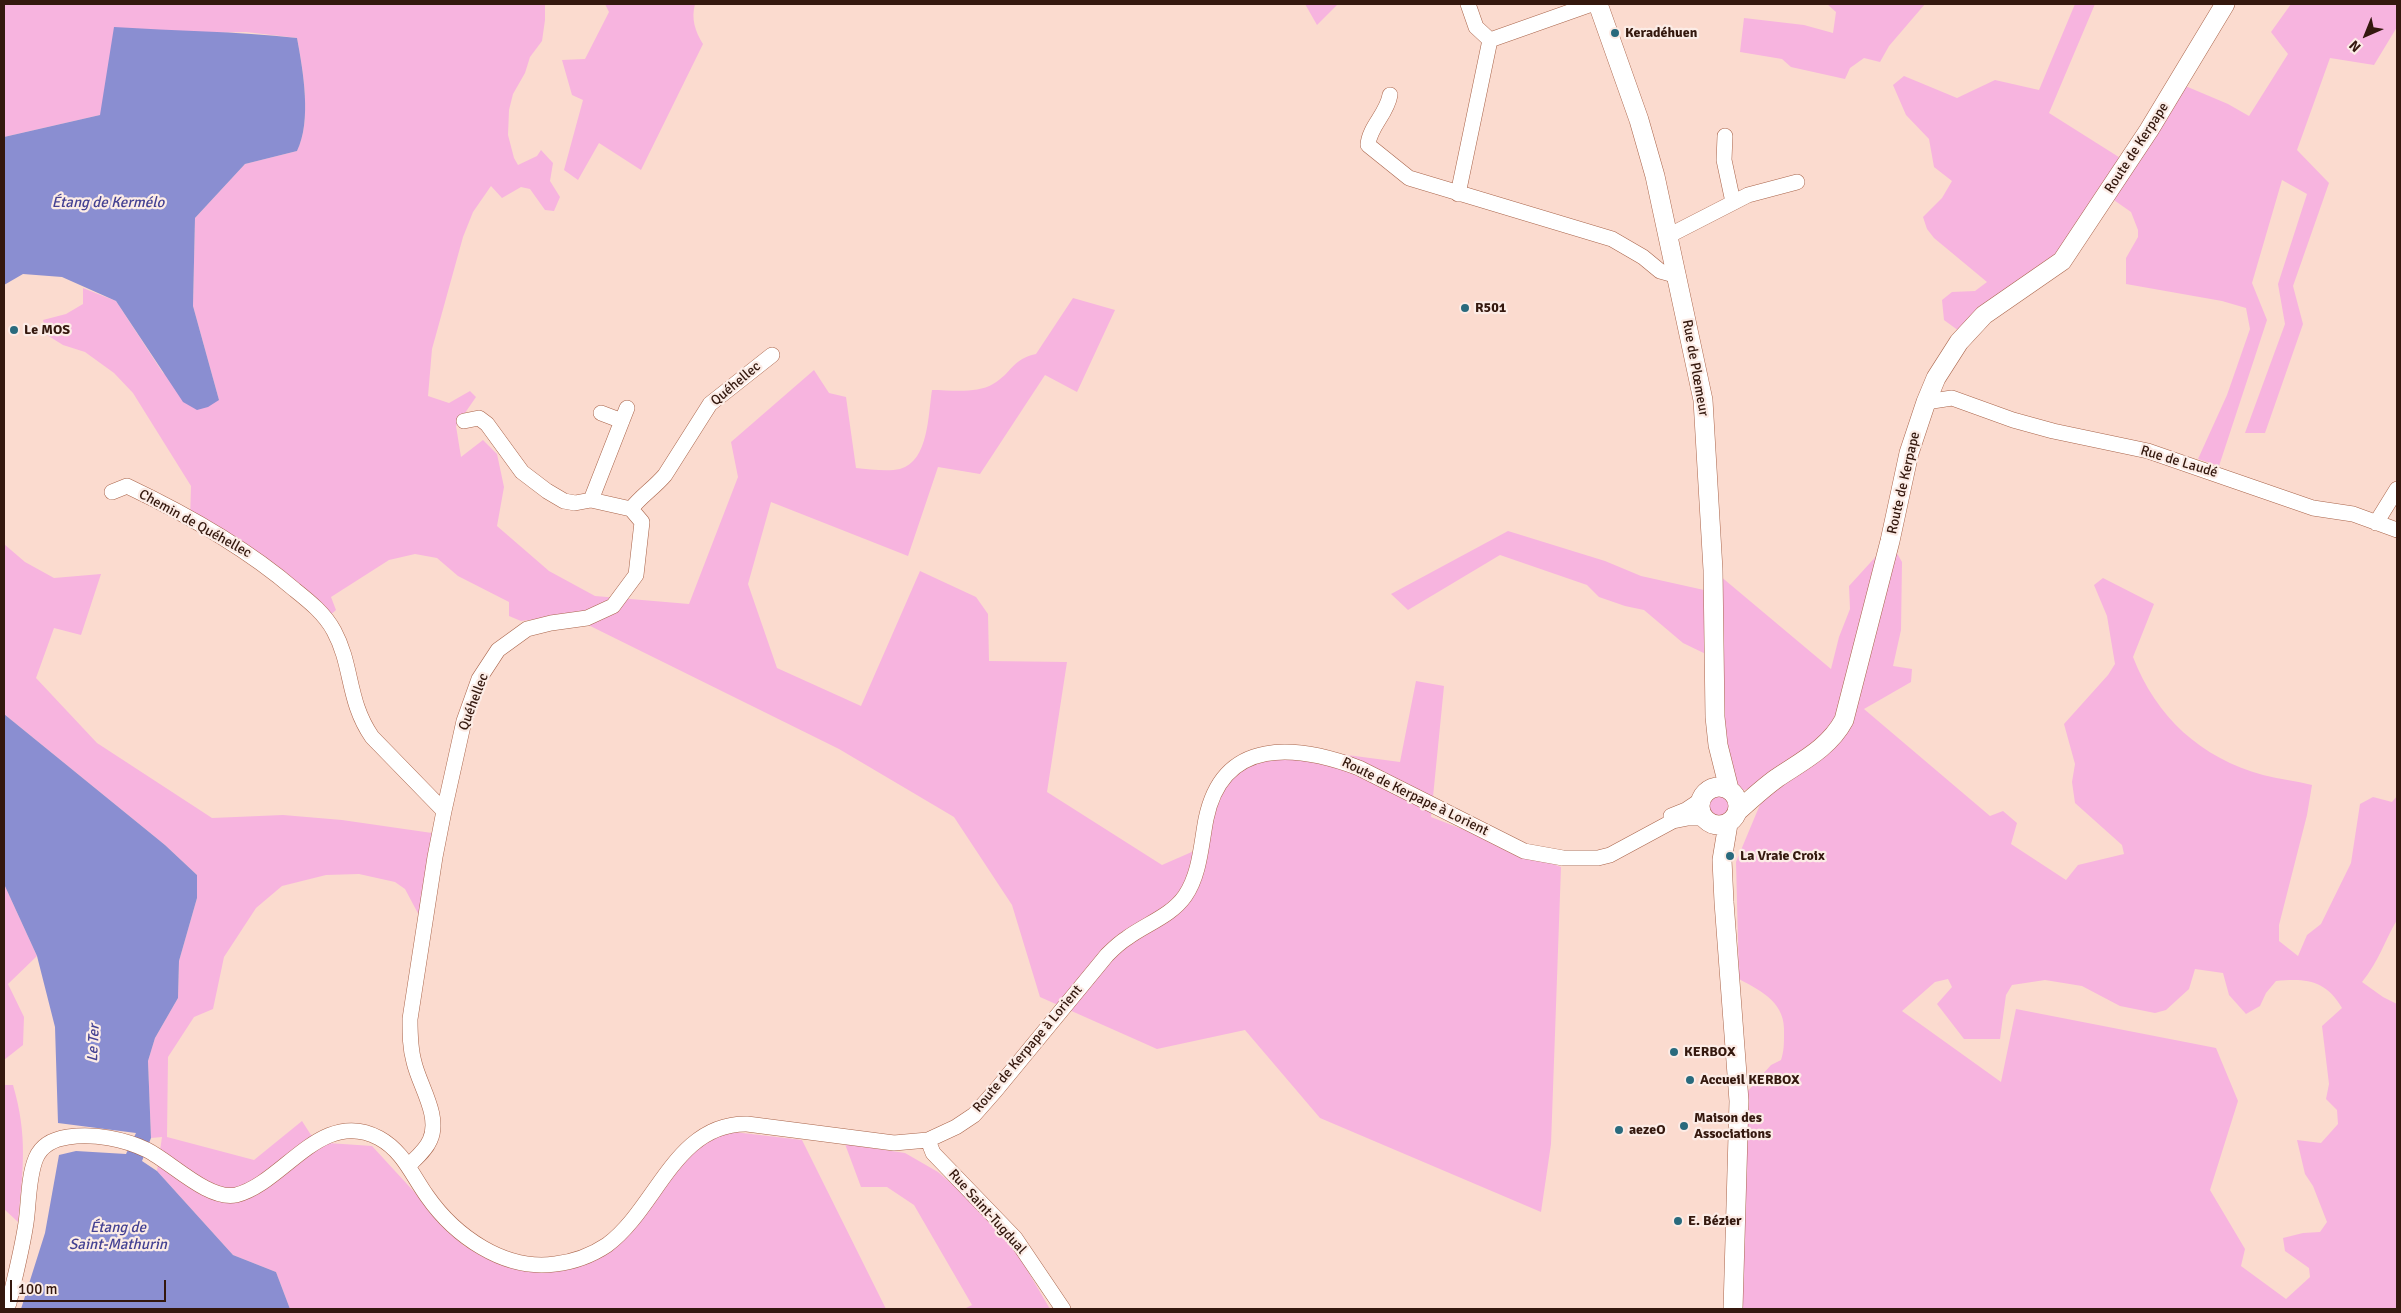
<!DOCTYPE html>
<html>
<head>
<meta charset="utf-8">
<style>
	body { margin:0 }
	#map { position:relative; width:2401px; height:1313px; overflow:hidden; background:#fbdbcf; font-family:Signika,sans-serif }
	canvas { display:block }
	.frame { position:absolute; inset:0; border:5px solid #34180e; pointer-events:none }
	.north { position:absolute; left:2341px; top:10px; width:50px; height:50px; -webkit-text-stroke:4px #fcece6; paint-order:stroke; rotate:224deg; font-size:14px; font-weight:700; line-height:20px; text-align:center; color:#34180e }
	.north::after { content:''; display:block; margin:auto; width:18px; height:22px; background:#34180e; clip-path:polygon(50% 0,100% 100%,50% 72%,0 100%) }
	.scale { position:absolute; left:10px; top:1280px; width:156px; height:22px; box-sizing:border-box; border:2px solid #34180e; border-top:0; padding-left:6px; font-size:15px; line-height:18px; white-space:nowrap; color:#34180e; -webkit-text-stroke:4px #fcece6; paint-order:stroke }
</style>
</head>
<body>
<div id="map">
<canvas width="2401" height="1313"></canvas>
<div class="frame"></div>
<div class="north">N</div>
<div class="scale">100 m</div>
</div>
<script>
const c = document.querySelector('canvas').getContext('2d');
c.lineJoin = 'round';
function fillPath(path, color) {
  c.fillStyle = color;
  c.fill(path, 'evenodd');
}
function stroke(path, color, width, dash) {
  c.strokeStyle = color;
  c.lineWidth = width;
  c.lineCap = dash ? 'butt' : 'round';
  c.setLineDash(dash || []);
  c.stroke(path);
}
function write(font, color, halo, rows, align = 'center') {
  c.font = font + ' Signika,sans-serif';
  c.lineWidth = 4.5;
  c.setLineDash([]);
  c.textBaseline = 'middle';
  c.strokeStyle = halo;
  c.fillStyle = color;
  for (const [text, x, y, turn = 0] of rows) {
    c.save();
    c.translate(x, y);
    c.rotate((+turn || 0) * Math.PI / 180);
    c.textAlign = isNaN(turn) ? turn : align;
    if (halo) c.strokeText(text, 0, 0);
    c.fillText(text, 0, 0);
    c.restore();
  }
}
fillPath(new Path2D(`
	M4,4H545V20L542,41L530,57L525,73L513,94L509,110L508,135L514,158L518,165L537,156L541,150L553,163L550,181L560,197L554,211L545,210L530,189L521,187L502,198L491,186L473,212L463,237L432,349L428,396L449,403L470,391L476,397L456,426L461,457L483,440L497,454L504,487L497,526L549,571L595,596L689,604L738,477L731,442L814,370L829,393L846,397L856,468C869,469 887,472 900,469C929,461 928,414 932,390C951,390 976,394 993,384C1012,373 1012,359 1036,354L1073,298L1115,310L1077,392L1045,375L980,474L938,467L908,556L771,502L748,584L777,668L861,706L920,571L976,597L988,614L989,661L1067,662L1047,792L1162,865L1194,851L1236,761L1302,749L1400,762L1416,681L1444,686L1431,817L1561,867L1551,1144L1541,1212L1320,1118L1245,1030L1157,1049L1040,997L1012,905L954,817L839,749L568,615L521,621L509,616V602L458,576L437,558L415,554L389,560L331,597L336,610L327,618L190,522L191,486L133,393L114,373L85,352L63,345L47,335L43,320L66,314L83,304V288L116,301L163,373L219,400L193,306L195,218L245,164L297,151C312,121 303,70 297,38L246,32L206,33L100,115L4,137Z
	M605,4H695C691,19 695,31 703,44L641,170L599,143L578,180L564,170L583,100L572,95L562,60L585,59L609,12Z
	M1305,4H1338L1317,25Z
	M1827,4H1925L1889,46L1880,62L1864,58L1850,68L1845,79L1791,67L1782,59L1740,52L1744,18L1804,25L1833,33L1836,12Z
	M2075,4H2095L2049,113L2133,166L2183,85L2228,104L2249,116L2288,54L2271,32L2291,4H2397V27L2374,65L2330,58L2297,150L2329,183L2293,286L2303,324L2265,433H2245L2285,324L2278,284L2307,194L2282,180L2252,283L2267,320L2219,466L2198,459L2227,395L2250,329L2246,308L2222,301L2126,284V258L2138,237V230L2131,212L2101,191L2064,247L2044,267L1959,331L1944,320L1942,300L1952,292L1975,291L1987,282L1934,238L1927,229L1923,217L1942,198L1952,181L1934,167L1929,139L1906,115L1893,85L1904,76L1957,98L1995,80L2039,90Z
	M1508,531L1605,561L1641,576L1713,592V570L1831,669L1839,637L1850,609L1849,586L1890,541L1902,562L1901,630L1893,666L1912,669L1911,682L1864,709L1990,816L2003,811L2017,823L2011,844L2066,880L2078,865L2124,854L2122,845L2075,803L2072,782L2075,764L2064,724L2108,675L2115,664L2107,616L2094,585L2103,578L2154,604L2133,657C2156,717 2201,758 2263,775C2279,779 2296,781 2312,785L2307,815L2279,925V941L2298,956L2307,935L2321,924L2351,863L2360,804L2373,797L2392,802L2397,796V920C2384,942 2379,961 2362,982L2383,997L2397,1004V1309H1737L1739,1101L1771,1065L1781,1060C1784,1051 1784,1044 1784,1034C1786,1003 1763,992 1739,979L1736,862L1764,795L1758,786L1741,791L1731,780L1714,658L1683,643L1644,610L1625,606L1599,597L1587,585L1500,555L1408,610L1391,594ZM2195,969L2223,973L2229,995L2246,1014L2260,1006L2266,993L2276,981C2306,978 2326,980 2342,1008L2322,1026L2329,1084L2326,1099L2337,1110L2338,1124L2321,1143L2297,1140L2305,1174L2313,1186L2327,1222L2320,1232L2303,1233L2283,1238L2285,1251L2309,1268L2310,1277L2286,1299L2241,1266L2245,1249L2210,1190L2238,1101L2216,1048L2016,1009L2001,1082L1902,1011L1935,982L1948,979L1952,987L1937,1004L1964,1039H2000L2006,995L2012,985L2045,980L2082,986L2120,1006L2155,1013L2166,1010L2189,989Z
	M4,544L25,562L54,578L101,574L81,635L54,628L36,678L97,743L212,818L283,815L342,820L432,833L421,919L405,889L395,882L359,874L326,875L282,886L256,908L224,957L213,1009L194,1017L168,1057L167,1137L254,1160L302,1121L311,1135L328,1143L372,1146L464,1246L548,1271L602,1251L696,1148L726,1131L802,1140L886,1309H290L276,1272L233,1255L157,1171L162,1137L151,1138L148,1061L155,1038L178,998L179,961L197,898V875L165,845L4,714Z
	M1709 806a10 10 0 1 1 20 0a10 10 0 1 1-20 0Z
	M4,884L37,956L8,984L24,1017L23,1045L4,1060Z
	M4,1085H13C28,1136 23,1171 18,1222L4,1209Z
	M845,1144L905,1153L938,1172L982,1210L1009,1239L1050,1309H964L972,1305L914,1205L887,1187H861Z`), '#f7b4df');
fillPath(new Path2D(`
	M114,27C175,31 236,31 297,38C303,70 312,121 297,151L245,164L195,218L193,306L219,400L208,407L197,410L183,402L116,301L62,277L23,274L4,285V137L100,115Z
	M4,714L165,845L197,875V898L179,961L178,998L155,1038L148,1061L151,1138L142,1161L157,1171L233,1255L276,1272L290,1309H21L45,1233L59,1155L76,1151L126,1154L136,1133L58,1123L55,1027L37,956L4,884Z`), '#8a8ed1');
const minor = new Path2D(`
	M1468,4L1476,27L1490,40
	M1390,95C1387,114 1369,127 1368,145L1409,178L1612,239L1643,257L1660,271L1678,276
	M1725,136L1724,160L1733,202
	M1458,194L1490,40L1592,4
	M1670,235L1748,195L1797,182
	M1926,402L1952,398L2013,420L2053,431L2148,451L2313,508L2353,514L2397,530
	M601,413L622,421
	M464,421L479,418L487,424L522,472L547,491L564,501L575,503L591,500L631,509
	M112,492L127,486C186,514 245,547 295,590C310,602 325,614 334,631C353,666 347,701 372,737L444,811
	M591,500L627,408
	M2376,523L2397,489
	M1671,816L1686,810L1701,800
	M928,1140L933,1153L1015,1238L1063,1309
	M408,1166C416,1158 426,1150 430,1140C441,1116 419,1085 414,1062C410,1048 410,1034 410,1019L435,857L444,811L464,721L479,679L498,650L527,629L551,623L587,618L613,606L636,575L642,522L631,509C641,496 654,488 665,475L710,404L772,355
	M5,1309L9,1303C15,1276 22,1250 26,1223C29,1203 28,1177 36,1158C42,1144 54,1139 68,1137C94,1133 124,1139 147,1150C171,1162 209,1201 236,1195C284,1183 321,1107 379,1138C403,1151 412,1175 427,1196C455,1236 504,1271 555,1264C573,1262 592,1255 607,1245C657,1208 675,1123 747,1124L894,1143L928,1140L956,1127L974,1115L996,1090L1107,955C1113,949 1119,943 1127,938C1146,924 1171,916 1185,896C1200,874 1201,845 1206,819C1223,736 1297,745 1359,768L1524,851L1563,858H1598L1610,855L1673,821L1688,818H1704`);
const major = new Path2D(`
	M1598,4L1639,120L1655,176L1703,400L1713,570L1715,717L1718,745L1729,789
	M1700 806a19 19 0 1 1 38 0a19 19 0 1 1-38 0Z
	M1738,811C1750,800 1763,788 1777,778C1802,761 1829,748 1844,720L1890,541L1909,453L1926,402L1936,378L1959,342L1984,315L2062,261L2149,130L2225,4
	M1728,824L1722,860L1724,902L1739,1101L1733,1309`);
stroke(minor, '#a9644a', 16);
stroke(major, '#a9644a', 20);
stroke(minor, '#fff', 15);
stroke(major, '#fff', 19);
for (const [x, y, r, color] of [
	[1615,33,5,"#296a7d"],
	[1465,308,5,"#296a7d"],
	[14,330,5,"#296a7d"],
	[1730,856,5,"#296a7d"],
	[1674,1052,5,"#296a7d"],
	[1690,1080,5,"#296a7d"],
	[1684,1126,5,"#296a7d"],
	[1619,1130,5,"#296a7d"],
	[1678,1221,5,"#296a7d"]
]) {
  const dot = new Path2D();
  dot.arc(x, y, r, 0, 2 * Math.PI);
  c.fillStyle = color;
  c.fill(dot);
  stroke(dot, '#fcece6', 2);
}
write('bold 14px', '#34180e', '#fcece6', [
	["Keradéhuen",1625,33],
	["R501",1475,308],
	["Le MOS",24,330],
	["La Vraie Croix",1740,856],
	["KERBOX",1684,1052],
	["Accueil KERBOX",1700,1080],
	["Maison des",1694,1118],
	["Associations",1694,1134],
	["aezeO",1629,1130],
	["E. Bézier",1688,1221]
], 'left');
write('14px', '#34180e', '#fcece6', [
	["Route de Kerpape",2137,148,-57],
	["Rue de Plœmeur",1695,368,80],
	["Quéhellec",736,384,-40],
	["Rue de Laudé",2179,462,17],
	["Route de Kerpape",1904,483,-77],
	["Chemin de Quéhellec",195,524,29],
	["Quéhellec",474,702,-69],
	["Route de Kerpape à Lorient",1415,797,26],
	["Route de Kerpape à Lorient",1028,1049,-50],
	["Rue Saint-Tugdual",987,1212,48]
]);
write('italic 15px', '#444192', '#fcece6', [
	["Étang de Kermélo",108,203],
	["Le Ter",94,1043,-87],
	["Étang de",118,1228],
	["Saint-Mathurin",118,1245]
]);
</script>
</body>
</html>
